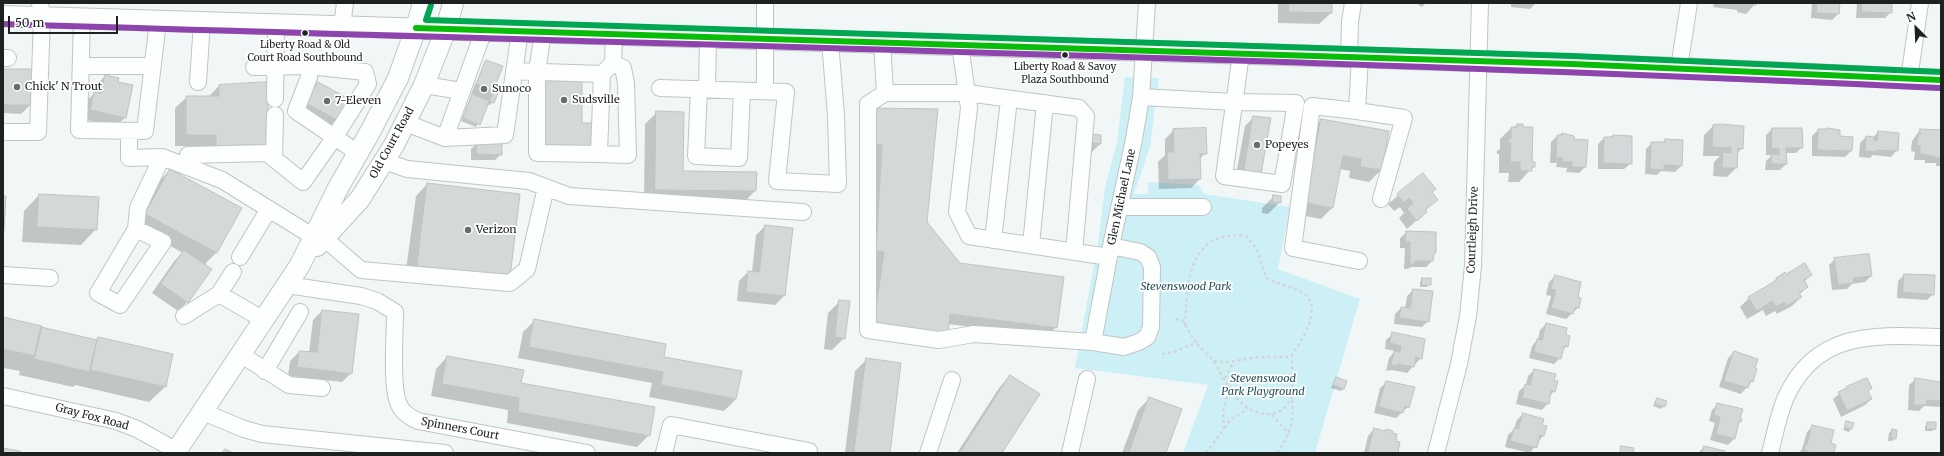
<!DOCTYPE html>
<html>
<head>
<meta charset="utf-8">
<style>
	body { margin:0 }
	#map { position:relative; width:1944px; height:456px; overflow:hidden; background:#f1f7f7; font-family:Merriweather,serif }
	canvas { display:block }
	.frame { position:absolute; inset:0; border:4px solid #1d2122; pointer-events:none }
	.north { position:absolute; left:1896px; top:8px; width:40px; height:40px; -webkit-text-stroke:3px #fff; paint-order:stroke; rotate:336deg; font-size:11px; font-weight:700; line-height:16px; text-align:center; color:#1d2122 }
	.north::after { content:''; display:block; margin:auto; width:14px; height:18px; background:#1d2122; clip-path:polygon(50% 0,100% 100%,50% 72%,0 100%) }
	.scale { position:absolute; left:8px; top:16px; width:110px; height:18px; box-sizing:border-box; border:2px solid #1d2122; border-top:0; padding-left:5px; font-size:12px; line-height:14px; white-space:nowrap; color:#1d2122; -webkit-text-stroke:3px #fff; paint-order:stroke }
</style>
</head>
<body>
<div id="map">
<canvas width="1944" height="456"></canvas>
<div class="frame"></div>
<div class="north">N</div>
<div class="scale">50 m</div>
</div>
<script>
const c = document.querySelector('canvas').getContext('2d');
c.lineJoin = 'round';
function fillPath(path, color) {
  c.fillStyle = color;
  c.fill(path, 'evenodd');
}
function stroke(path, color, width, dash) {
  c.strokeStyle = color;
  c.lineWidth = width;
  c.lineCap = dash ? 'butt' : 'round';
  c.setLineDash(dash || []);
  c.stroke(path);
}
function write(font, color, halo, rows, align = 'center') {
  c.font = font + ' Merriweather,serif';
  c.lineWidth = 3.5;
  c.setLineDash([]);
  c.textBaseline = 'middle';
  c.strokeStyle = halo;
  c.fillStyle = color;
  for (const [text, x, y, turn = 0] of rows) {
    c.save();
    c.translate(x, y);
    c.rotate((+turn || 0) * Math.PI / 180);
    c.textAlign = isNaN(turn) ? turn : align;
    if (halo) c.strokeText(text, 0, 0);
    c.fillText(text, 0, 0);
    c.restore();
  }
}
fillPath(new Path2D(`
	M1125,77L1159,78L1150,147L1134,194H1148V182L1199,185L1204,194L1290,207L1278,269L1360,299L1315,453H1183L1208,385L1075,368L1098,243L1105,187L1117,142Z`), '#cdf0f6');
fillPath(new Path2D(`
	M1278,3H1331V13L1319,24L1278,23Z
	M1416,3H1426L1422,7Z
	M1511,3H1536L1530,9L1511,7Z
	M1714,3H1756L1746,14L1737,12V10L1713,7Z
	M1812,3H1839V13L1832,20L1811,18Z
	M1857,3H1891V12L1885,18H1856Z
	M487,61L493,102L490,105L487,104L476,127L461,121L484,64Z
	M3,70L30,105L21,114L3,113Z
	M105,76L117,82L126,117L116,126L82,119L85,102L95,93L96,85Z
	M546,77L581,124L593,145L536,154L537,86Z
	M318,83L347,99L336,120L327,129L298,113L309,92Z
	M219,86L267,144L255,156L204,159V146H175V108L187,97H208Z
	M937,110L926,223L960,264L1056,327L1047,336L948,324L947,333L866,331L865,118Z
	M657,112L682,172L755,191L744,202L644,201L645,124Z
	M1254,117L1260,173L1235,180L1245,126Z
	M1321,120L1388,132L1381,170L1369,182L1349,178L1350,171L1340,169L1333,207L1321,219L1294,214L1310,132Z
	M1517,125L1531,163L1534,166L1519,182H1508L1509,173H1499V154H1497V151L1500,149V139L1511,128Z
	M1713,126L1742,148L1737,154L1736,168L1727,177L1713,176L1714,162L1720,156H1703L1704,135Z
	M1772,129L1802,147L1796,153H1785L1786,164L1780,170H1765L1766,161L1772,155H1766V135Z
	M1174,130L1206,153L1199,159L1200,179L1191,188L1159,189L1158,162L1165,155V139Z
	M1818,130L1838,137L1852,138L1851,151L1845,157L1812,156V136Z
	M1920,130L1941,131V166H1936V163H1925V160H1914L1915,152L1911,151L1912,141Z
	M1878,132L1897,150L1891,157L1873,155L1870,158L1859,157L1860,143L1866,137L1873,138Z
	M1562,134L1573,140L1585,167L1579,173L1566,172L1567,168L1556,167L1557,163H1550L1551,142L1557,136Z
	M1090,135L1100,144L1088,156Z
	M1613,136L1631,163L1624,169H1598V144L1604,138Z
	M1665,140L1681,166L1675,172L1661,171L1657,175L1645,174L1646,149L1652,143H1662Z
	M477,143L501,154L495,160H471V149Z
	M170,170L240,209L216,253L204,265L187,302L178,311L152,293L175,260L183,253L134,226L158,182Z
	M1423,174L1431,192L1436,200L1425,211L1426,212L1407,229L1399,218L1404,213L1400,207L1394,211L1388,204Z
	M427,184L509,277H405L416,196Z
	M39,195L96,229L81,245L22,242L24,211Z
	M1274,196L1280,202L1268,214L1262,213V208Z
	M765,226L792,229L784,296L775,305L737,301L739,281L748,272H752L756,235Z
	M1407,232L1435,252L1432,255V261L1426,267H1411L1408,269H1404L1405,248H1400V238Z
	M1835,259L1871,276L1865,282L1852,284L1847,289L1832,290L1829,265Z
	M1811,275L1804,282L1807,287L1799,295L1801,297L1792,306L1777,314L1775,311L1766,316L1763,310L1747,319L1740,307L1749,298L1771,284L1776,279L1786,276Z
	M1904,275L1933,294L1927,300L1897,298L1898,281Z
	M1555,276L1576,297L1578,308L1566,319L1546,314L1551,296L1546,295L1549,282Z
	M1423,279L1430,284L1427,287H1420V282Z
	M1413,290L1428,321L1422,327L1394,324L1395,314L1401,308L1405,309L1407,296Z
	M840,301L844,338L832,350L824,349L828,313Z
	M322,311L351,373L342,382L288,376L290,361L299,352L309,353L313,320Z
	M3,318L96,341L98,338L172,355L165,387L149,402L75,385L73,387L19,375L20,371L3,368Z
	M535,320L663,358L741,372L736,399L724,411L649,397L652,383L518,358L523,332Z
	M1546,324L1565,336L1567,346L1561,351L1560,358L1554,364L1529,358L1532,346L1538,339L1540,330Z
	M1393,334L1421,358L1407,373L1392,370L1386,371L1389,358L1395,351L1385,349L1386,340Z
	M1734,352L1752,381L1741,394L1719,387L1728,358Z
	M447,357L649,435L637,447L507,423L508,410L431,396L436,369Z
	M867,359L889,453H845L855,371Z
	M1534,370L1553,381L1554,391L1549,397L1548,403L1542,410L1516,404L1519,391L1526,385L1528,376Z
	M1010,376L1001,453H957L999,388Z
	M1336,378L1344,388L1341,391L1331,388Z
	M1916,379L1941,382L1940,407L1924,406L1919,411L1908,410L1909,385Z
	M1387,382L1408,407L1396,418L1374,413L1380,388Z
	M1847,387L1871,388L1867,392L1871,399L1865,405L1841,417L1833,399Z
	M1150,398L1165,453H1122L1138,410Z
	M1658,399L1664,406L1661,409L1653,406Z
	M1718,404L1740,422L1738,424L1734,439L1728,445L1710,440L1715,423L1709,421L1712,410Z
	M1523,414L1545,427L1543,436L1530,453L1505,447L1508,435L1514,429L1517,420Z
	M1847,422L1851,429L1849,432L1843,430Z
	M1928,423L1935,429L1932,431H1925V426Z
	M1813,426L1830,444L1833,453H1799L1802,449L1807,432Z
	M1374,429L1391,434L1397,453H1364L1368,436Z
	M1892,430L1895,438L1892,441H1888L1889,433Z
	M1704,447L1723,453H1698Z`), '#0003');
const building = new Path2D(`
	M1289,3H1332V13L1289,12Z
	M1746,3H1757L1756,5Z
	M1817,3H1840L1839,14L1817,13Z
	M1862,3H1892V13L1862,12Z
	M486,60L503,66L480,125L463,118Z
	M3,69H32L31,105H3Z
	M105,75L119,78L118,82L133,85L126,118L90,110L94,92L101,93Z
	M546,76H582V123H594V146L545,145Z
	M268,82V145H237V148H216V135H186V96H219V85Z
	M318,82L349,99L337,120L306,103Z
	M476,84L498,93L494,103L472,94Z
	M873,108L938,109L927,222L960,263L1064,277L1057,328L950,314L948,334L874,322L884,252L876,251L882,145L873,144Z
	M656,111L684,112L683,171L757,172L756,191L655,190Z
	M1253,116L1271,118L1261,174L1244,171Z
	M1321,119L1389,131L1382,170L1360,167L1361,159L1343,156L1333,208L1305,203Z
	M1517,124H1523V127H1533L1532,162H1535V167H1532V171H1520V162H1510L1511,143H1508L1509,138H1511V127H1517Z
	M1721,124L1744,126L1743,149L1738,148L1737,168H1722L1723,152L1731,153V148L1712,147L1713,125Z
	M1206,128L1207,154H1200L1201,179L1168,180L1167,152H1174L1173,129Z
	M1772,128H1802L1803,148H1786L1787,164H1771V154L1779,155V149H1772Z
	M1827,128L1840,130V136L1853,137L1852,151L1817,150L1818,129H1826Z
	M1920,129L1941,130V158L1920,154V146H1917L1918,134H1920Z
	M1878,131L1899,133L1898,151L1877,150V152L1865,151L1866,136L1874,137V140H1877Z
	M1562,133L1574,136V139L1588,140L1586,167H1572V162H1562V158L1556,157L1557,135H1562Z
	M1090,134L1101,135V144L1089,143Z
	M1613,135L1632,136V164L1603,163L1604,137H1613Z
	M1665,139L1683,140L1682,166L1664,165V170L1650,169L1651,142H1665Z
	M477,142H502V155L477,154Z
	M170,169L242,208L217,253L145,214Z
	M1423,173L1436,189L1432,192L1438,200L1425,210L1427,212L1417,221L1407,209L1413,203L1409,198L1404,203L1397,194Z
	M427,183L520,194L510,277L417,266Z
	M39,194L99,197L97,230L37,227Z
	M1273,195L1281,196V203L1273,202Z
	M3,196H6L4,231H3Z
	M765,225L793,228L785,296L746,292L748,271L759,272Z
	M1406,231L1436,232V253H1434L1433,261H1415V264H1410V242H1406Z
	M184,250L212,269L188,303L161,284Z
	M1869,254L1872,276L1853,278L1854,283L1838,285L1834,258Z
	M1805,263L1812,275L1804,280L1808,287L1799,293L1802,297L1786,306L1784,302L1776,307L1772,301L1757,311L1748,297L1777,280L1776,278L1785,272L1786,274Z
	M1904,274L1935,275L1934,295L1903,292Z
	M1555,275L1581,282L1578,297L1581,298L1579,308L1575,307L1573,314L1551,308L1556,290L1551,289Z
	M1422,278H1431V285H1422Z
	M1413,289L1433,291L1429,322L1399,318L1401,307L1410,308Z
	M839,300L850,301L845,339L835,337Z
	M322,310L359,314L352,374L297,367L299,351L317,352Z
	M3,317L42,326L35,356L3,349Z
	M534,319L666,344L664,357L742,371L736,399L661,385L663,372L529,347Z
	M1546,323L1567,328L1566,335L1570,336L1568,347L1564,346L1561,359L1534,352L1537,339L1542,340Z
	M41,327L97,340L90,372L34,359Z
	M1392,332L1425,339L1422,359L1416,357L1414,367L1397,364V366L1391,365L1394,351L1400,352L1401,346L1390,343Z
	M98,337L173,354L166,387L90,370Z
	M1734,351L1758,359L1755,368L1757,369L1753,382L1751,381L1748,388L1724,381Z
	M447,356L524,370L521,383L655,407L650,436L518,412L519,398L442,384Z
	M866,358L901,363L890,453H854Z
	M1534,369L1556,374L1554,381H1558L1555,392L1551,391L1549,404L1522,398L1525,384L1530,385Z
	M1010,375L1040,394L1002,453H960Z
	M1336,377L1347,381L1344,389L1333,385Z
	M1867,378L1872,388L1868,391L1872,399L1847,411L1838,392L1847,388L1846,387Z
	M1915,378L1941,382V401L1927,400L1926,405H1914Z
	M1386,381L1415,387L1409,408L1405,406L1403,413L1379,407Z
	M1149,397L1182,409L1166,453H1129Z
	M1657,398L1667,401L1665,407L1655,404Z
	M1717,403L1743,409L1740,419H1742L1741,422H1739L1735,439L1716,434L1720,417L1714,415Z
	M1523,413L1544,419L1542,425L1547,426L1544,436L1540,435L1537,448L1510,441L1514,428L1518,429Z
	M1846,421L1854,423L1852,429L1845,428Z
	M1927,422H1936V429H1927Z
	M1812,425L1834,430L1831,443L1836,445L1834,453H1811L1804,449L1806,444H1807Z
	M1374,428L1385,431L1386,429L1393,431L1392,433L1397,434L1396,441L1400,442L1398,453H1368Z
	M1892,429L1897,430L1896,439L1891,438Z
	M1621,446L1634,448L1633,453H1620Z
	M1704,446L1725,451L1724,453H1702Z
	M3,448L20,451V453H3Z
	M225,449L233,453H223Z`);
fillPath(building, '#d3d8d9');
stroke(building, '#bec3c4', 1);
const minor = new Path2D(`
	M765,3V91
	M82,18L79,130L145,131L158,21
	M342,26L345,3
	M543,32L537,72V153L599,154L602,74L613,63L614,34
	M882,42L885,93H967L1079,108L1086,116L1074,252
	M960,45L969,108L957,212L969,236L1109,257
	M1349,57L1350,22L1353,3
	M3,58H8
	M81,66H153
	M254,67L309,66V77L296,111L358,153
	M1679,68L1689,3
	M514,71L602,74
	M1909,79L1920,3
	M198,82L202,22
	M424,85L462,91
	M660,88L786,92L777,181L838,184L836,116L830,41
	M699,89L696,156L739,158L742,91
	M707,89L708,37
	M885,93L868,104V330L939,340L974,334L1093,342L1124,347L1139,342L1147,337L1151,327L1152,267L1148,257L1140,252L1111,246
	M1141,97L1234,102L1296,103L1282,184L1224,176L1241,54
	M275,99L276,24
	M1357,111L1404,118L1381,199
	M406,123L445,138L484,30
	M129,131V158L162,157
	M3,132H38L42,17L40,3
	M445,138L505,135L520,31
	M599,154L628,155L626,83L623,68L613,63
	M188,155L267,153L303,182L334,138L368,84L365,72L309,66
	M274,159L275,115
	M384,161L407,169L529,181L569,196L803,212
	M1119,207H1203
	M136,229L163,242L120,305L98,293L136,229L138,208L162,157L222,180L314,237
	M324,238L361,270L510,283L527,269L546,187
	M993,240L1009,99
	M1031,245L1045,103
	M240,257L269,209
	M1359,261L1293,248L1312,106L1357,111L1360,57
	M3,275L50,278
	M287,285L361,296L377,301L395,312C395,334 391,384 398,402C401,412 409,417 418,421L587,453
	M219,294L233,272
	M184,316L219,294L264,320
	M1093,342L1111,246L1134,139L1141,97L1147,3
	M240,354L289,385L322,388
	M265,371L300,312
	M3,396L116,421L137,429L177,451
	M203,412L244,429L262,434L445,453
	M664,453L671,425L809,451V453
	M928,453L952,380
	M1070,453L1087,379
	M1436,453L1459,364L1468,316L1473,266L1480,3
	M1770,453C1775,435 1778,415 1786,397C1817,329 1878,335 1941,337`);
const major = new Path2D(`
	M3,16L1349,57L1679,68L1941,80
	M317,246L360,199L394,145L424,85L446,29L453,3
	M175,453L300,265L338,188L370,132L398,78L416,28L423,3`);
stroke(minor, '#c0c4c4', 18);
stroke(major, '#c0c4c4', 22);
stroke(new Path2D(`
	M1185,325C1187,283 1188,229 1246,236L1257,249L1266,278C1277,284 1290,286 1301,292C1326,304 1301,343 1290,357H1258L1229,362L1214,361L1196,343
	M1162,354L1174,352L1196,343L1182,320L1175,319
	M1214,362C1226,381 1236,408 1260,413C1277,417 1283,411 1292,397V354
	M1225,378L1234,361
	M1272,415L1289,434
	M1224,428L1230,420L1248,409
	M1206,453L1224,429L1223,411L1229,386
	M1277,453C1291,431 1294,424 1292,397`), '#d4d6d6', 2.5, [3, 3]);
stroke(minor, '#fdfefe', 16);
stroke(major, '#fdfefe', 20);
stroke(new Path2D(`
	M416,28L1572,64L1941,80`), '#09bc0a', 6);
stroke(new Path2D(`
	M3,24C649,44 1295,58 1941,88`), '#8e44ad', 6);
stroke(new Path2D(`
	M431,5L426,20L1572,56L1941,72`), '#00a651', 6);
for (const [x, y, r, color] of [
	[305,33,3.5,"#1d2122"],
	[1065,55,3.5,"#1d2122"],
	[17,87,4,"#676c6d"],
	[484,89,4,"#676c6d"],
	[564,100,4,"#676c6d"],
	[327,101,4,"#676c6d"],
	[1257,145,4,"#676c6d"],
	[468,230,4,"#676c6d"]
]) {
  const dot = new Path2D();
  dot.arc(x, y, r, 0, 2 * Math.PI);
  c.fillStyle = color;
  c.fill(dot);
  stroke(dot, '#fff', 1.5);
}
write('10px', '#1d2122', '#fff', [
	["Liberty Road & Old",305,45],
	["Court Road Southbound",305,58],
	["Liberty Road & Savoy",1065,67],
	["Plaza Southbound",1065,80]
]);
write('11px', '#1d2122', '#fff', [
	["Chick' N Trout",25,87],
	["Sunoco",492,89],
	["Sudsville",572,100],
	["7-Eleven",335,101],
	["Popeyes",1265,145],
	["Verizon",476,230]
], 'left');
write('11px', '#1d2122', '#fff', [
	["Old Court Road",392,143,-61],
	["Glen Michael Lane",1122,197,-78],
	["Courtleigh Drive",1473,230,-88],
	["Gray Fox Road",92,417,15],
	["Spinners Court",460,429,11]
]);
write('italic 11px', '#245158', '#fff', [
	["Stevenswood Park",1186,287],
	["Stevenswood",1263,379],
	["Park Playground",1263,392]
]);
</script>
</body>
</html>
